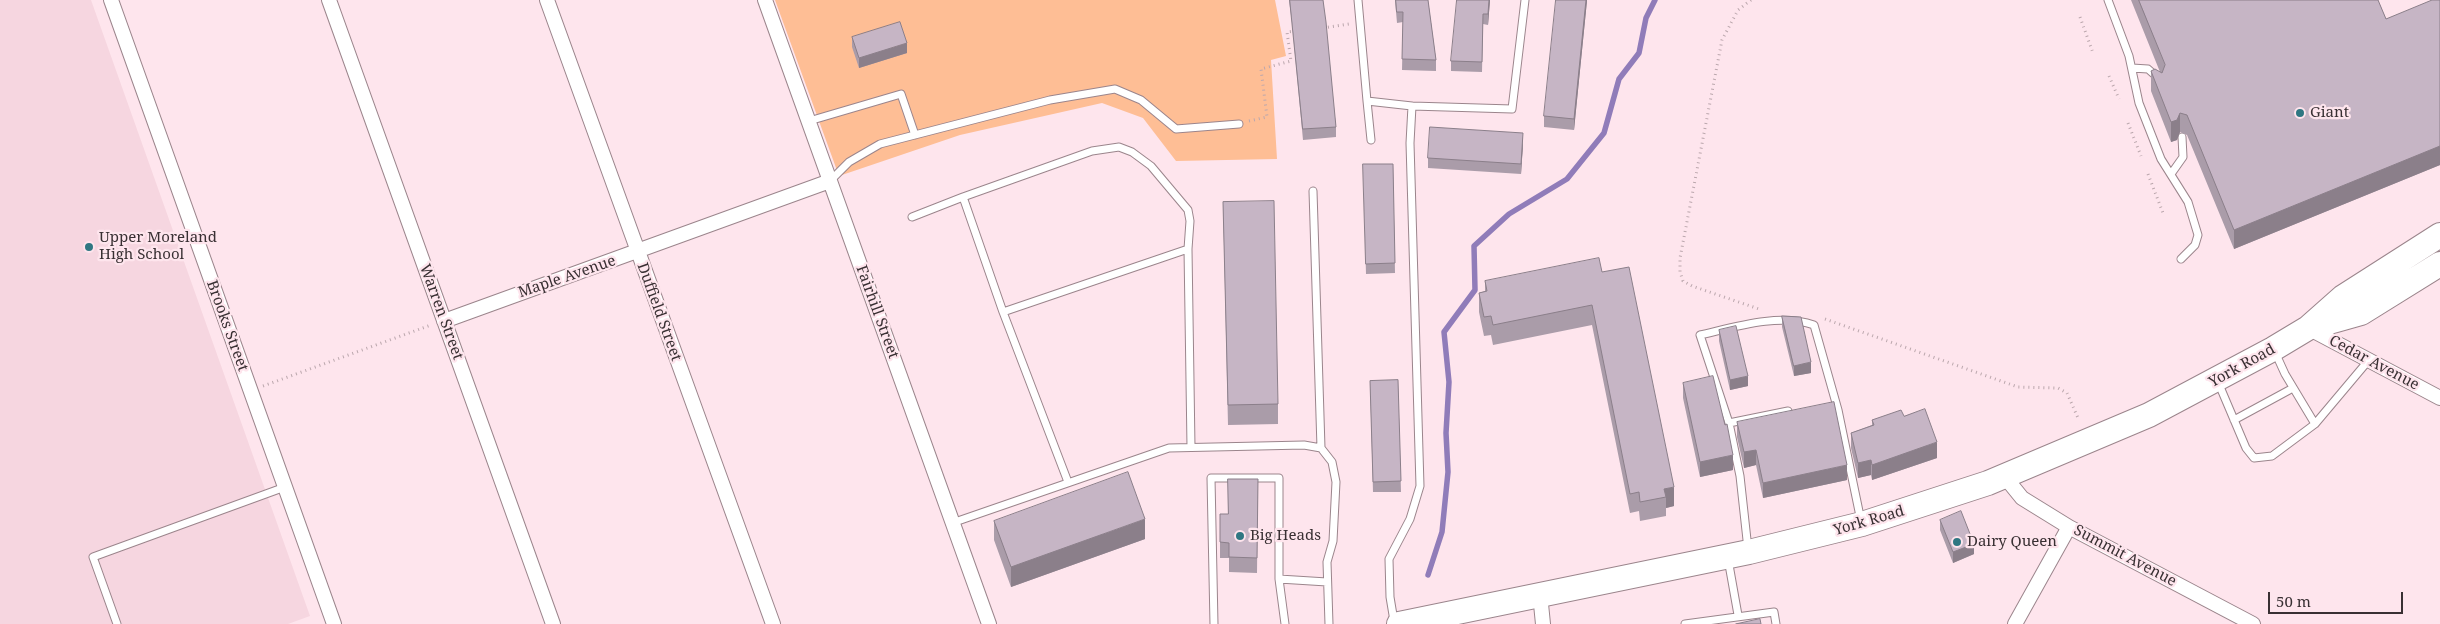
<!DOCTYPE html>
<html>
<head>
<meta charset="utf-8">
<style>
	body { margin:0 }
	#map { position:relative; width:2440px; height:624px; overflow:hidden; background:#fee5ed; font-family:"Noto Serif",serif }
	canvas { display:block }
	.scale { position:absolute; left:2268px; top:592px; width:135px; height:22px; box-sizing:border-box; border:2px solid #393033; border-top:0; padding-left:6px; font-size:15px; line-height:18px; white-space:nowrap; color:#393033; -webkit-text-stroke:4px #fee5ed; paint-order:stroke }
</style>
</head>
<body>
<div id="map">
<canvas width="2440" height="624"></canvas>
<div class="scale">50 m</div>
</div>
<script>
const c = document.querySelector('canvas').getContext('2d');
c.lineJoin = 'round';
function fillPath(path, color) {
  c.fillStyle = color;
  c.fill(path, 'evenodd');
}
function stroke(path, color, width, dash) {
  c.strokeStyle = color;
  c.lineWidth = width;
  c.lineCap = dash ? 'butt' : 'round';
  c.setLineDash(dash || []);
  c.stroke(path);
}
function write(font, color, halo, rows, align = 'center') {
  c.font = font + ' "Noto Serif",serif';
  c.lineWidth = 4.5;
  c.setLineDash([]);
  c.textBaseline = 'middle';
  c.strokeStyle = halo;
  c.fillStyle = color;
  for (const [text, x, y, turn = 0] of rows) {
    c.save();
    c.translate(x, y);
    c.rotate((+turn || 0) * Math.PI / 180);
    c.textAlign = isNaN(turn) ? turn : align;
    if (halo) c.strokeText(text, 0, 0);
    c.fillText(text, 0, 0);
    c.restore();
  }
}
fillPath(new Path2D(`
	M0,0H91L310,616L288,624H0Z`), '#f6d6e0');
fillPath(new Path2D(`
	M775,0H1275L1286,56L1271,60L1277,159L1176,161L1143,118L1102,103L960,135L839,176Z`), '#febe95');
stroke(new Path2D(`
	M1428,575L1442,532L1448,472L1446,433L1449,382L1444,332L1475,290L1474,246L1509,214L1567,179L1604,133L1619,79L1639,53L1646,18L1655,0`), '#907cb9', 5.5);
const service = new Path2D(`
	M1358,0L1367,101L1412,106
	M2108,0L2129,56L2139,103L2161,159L2188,202L2198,235L2195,245L2181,259
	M2132,68L2148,69L2157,77
	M1367,101L1371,140
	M809,121L901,94L915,135
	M2171,174L2183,157L2182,137
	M830,181L849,162L880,144L1050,100L1115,89L1141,100L1176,129L1239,124
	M1313,191L1321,448L1332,462L1336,482L1333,541L1327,562L1329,624
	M963,197L1092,151L1119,147L1132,152L1151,166L1188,210L1190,221L1188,249
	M912,217L963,197L1003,312
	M2275,352L2285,374L2315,424
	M2218,382L2246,448L2254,458L2272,456L2315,424L2368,361
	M2234,420L2293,388
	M1729,423L1700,335C1735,327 1778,313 1814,325L1838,410L1861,521
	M1068,482L1003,312L1188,249L1191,447
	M952,523L1169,448L1304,445L1321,448
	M1748,549L1740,476L1729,423L1788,411
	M1728,559L1738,615
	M1279,579L1327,582
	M1394,621L1390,597L1389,559L1410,519L1420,486L1410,143L1412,106L1512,109L1525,0
	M117,624L93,557L285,487
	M1214,624L1211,478H1279V579L1285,624
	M1685,624L1774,612L1776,624`);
const minor = new Path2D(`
	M111,0L334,624
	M329,0L553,624
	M547,0L773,624
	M765,0L989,624
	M444,321L830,181
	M2308,328L2440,398
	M2005,477L2022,498L2069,527L2253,624
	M1540,594L1543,624
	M2015,624L2069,527`);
const trunk = new Path2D(`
	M2315,326L2361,313L2440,264
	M1399,624L1749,552L1862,524L1988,483L2149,415L2273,349L2308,328L2343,297L2440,235`);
stroke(service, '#9b858c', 9);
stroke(minor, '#9b858c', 16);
stroke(trunk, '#9b858c', 26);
stroke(new Path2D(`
	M1751,0L1738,10L1722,40L1680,258V272L1683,281L1692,286L1759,309
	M2080,17L2093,53
	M1323,28L1349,24
	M2109,76L2119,99
	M1249,121L1267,117L1261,69L1291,61L1287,32L1297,31
	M2128,123L2141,156
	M2148,174L2163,213
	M1825,319L2018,387L2058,388L2067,393L2078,418
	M263,386L431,325`), '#bba7ad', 3, [1, 4]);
stroke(service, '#fff', 7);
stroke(minor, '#fff', 14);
stroke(trunk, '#fff', 24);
fillPath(new Path2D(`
	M1289,0H1323L1336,127V137L1303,140L1292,23Z
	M1395,0H1428L1436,60V71L1402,70L1403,22L1397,23Z
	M1490,0L1488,25L1483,24L1482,72L1451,71V61Z
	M1587,0L1574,130L1544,127V116Z
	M2131,0H2378L2386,19L2440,0V165L2234,249L2187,135L2180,132L2177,140L2171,142L2151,91V71L2160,72Z
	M852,37L907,53L859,68L852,47Z
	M1523,144L1521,174L1428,168V158Z
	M1363,164H1393L1395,273L1366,274Z
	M1223,202L1278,404V424L1228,425Z
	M1602,272L1674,506L1666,508V516L1640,521L1639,511L1630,513L1592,325L1493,345L1491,335L1484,336L1479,312V293L1485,291V281Z
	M1782,316L1811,373L1794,376L1782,327Z
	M1719,330L1748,386L1730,390L1719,341Z
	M1398,380L1401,492H1373L1370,381Z
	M1683,383L1733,470L1700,477L1683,398Z
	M1904,416L1937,458L1872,480L1871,475L1858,478L1851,448V433L1872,425V420Z
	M1737,422L1847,480L1763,498L1756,465L1744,468L1737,437Z
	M1258,479L1257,573L1229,572V558H1220V514H1228Z
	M1940,520L1974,554L1953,563L1940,530Z
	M994,521L1145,539L1011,587L994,540Z`), '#aa9ca9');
fillPath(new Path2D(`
	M1489,0H1490L1488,25V14Z
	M1586,0H1587V1L1574,130V119Z
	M907,43V53L859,68V58Z
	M2180,113V132L2177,140L2171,142V122Z
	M1523,133V144L1521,174V164Z
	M2440,146V165L2234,249V230Z
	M1811,362V373L1794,376V366Z
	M1748,376V386L1730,390V380Z
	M1937,442V458L1872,480V465Z
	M1756,450V465L1744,468V452Z
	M1733,455V470L1700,477V462Z
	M1871,460V475L1858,478V463Z
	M1847,465V480L1763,498V483Z
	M1674,487V506L1666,508V497L1664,489Z
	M1145,519V539L1011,587V567Z
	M1974,544V554L1953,563V552Z`), '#8b7f8a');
const building = new Path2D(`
	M1290,0H1323L1326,22L1336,127L1303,129Z
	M1396,0H1428L1436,60L1402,59L1403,12H1397Z
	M1457,0H1489L1488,14H1483L1482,62L1451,61Z
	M1556,0H1586L1574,119L1544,116Z
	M2139,0H2378L2386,19L2432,0H2440V146L2234,230L2187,115L2180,113L2177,120L2171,122L2151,71L2155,69L2162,73L2165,65Z
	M900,22L907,43L859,58L852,37Z
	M1430,127L1523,133L1521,164L1428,158Z
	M1363,164H1393L1395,263L1366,264Z
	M1274,201L1278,404L1228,405L1223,202Z
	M1599,258L1602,272L1629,267L1674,487L1664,489L1666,497L1640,502L1639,492L1630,494L1592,305L1493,325L1491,316L1484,317L1479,293L1487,291L1485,281Z
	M1782,316L1801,317L1811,362L1794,366Z
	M1736,326L1748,376L1730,380L1719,330Z
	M1713,376L1725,425L1727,424L1733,455L1700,462L1683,383Z
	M1398,380L1401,481L1373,482L1370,381Z
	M1834,402L1847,465L1763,483L1756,450L1744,452L1737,422Z
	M1925,409L1937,442L1872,465L1871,460L1858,463L1851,433L1874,425L1872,420L1901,410L1904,416Z
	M1128,472L1145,519L1011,567L994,521Z
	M1228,479H1258L1257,558L1229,557V543L1220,542V514H1228Z
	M1961,511L1974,544L1953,552L1940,520Z
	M1760,619L1761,624H1736Z`);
fillPath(building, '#c6b5c5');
stroke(building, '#8b7f8a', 1);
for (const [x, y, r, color] of [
	[2300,113,5,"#2f7782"],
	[89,247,5,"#2f7782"],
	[1240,536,5,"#2f7782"],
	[1957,542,5,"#2f7782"]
]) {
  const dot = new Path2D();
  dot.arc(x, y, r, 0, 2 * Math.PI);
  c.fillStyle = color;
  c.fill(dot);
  stroke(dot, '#fee5ed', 2);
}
write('15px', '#393033', '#fee5ed', [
	["Giant",2310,113],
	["Upper Moreland",99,238],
	["High School",99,255],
	["Big Heads",1250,536],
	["Dairy Queen",1967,542]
], 'left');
write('15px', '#393033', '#fee5ed', [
	["Maple Avenue",567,277,-19],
	["Warren Street",441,312,70],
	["Duffield Street",659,312,70],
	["Fairhill Street",877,312,70],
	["Brooks Street",227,326,70],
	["Cedar Avenue",2374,363,28],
	["York Road",2242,366,-29],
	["York Road",1869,521,-16],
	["Summit Avenue",2125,556,28]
]);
</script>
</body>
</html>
